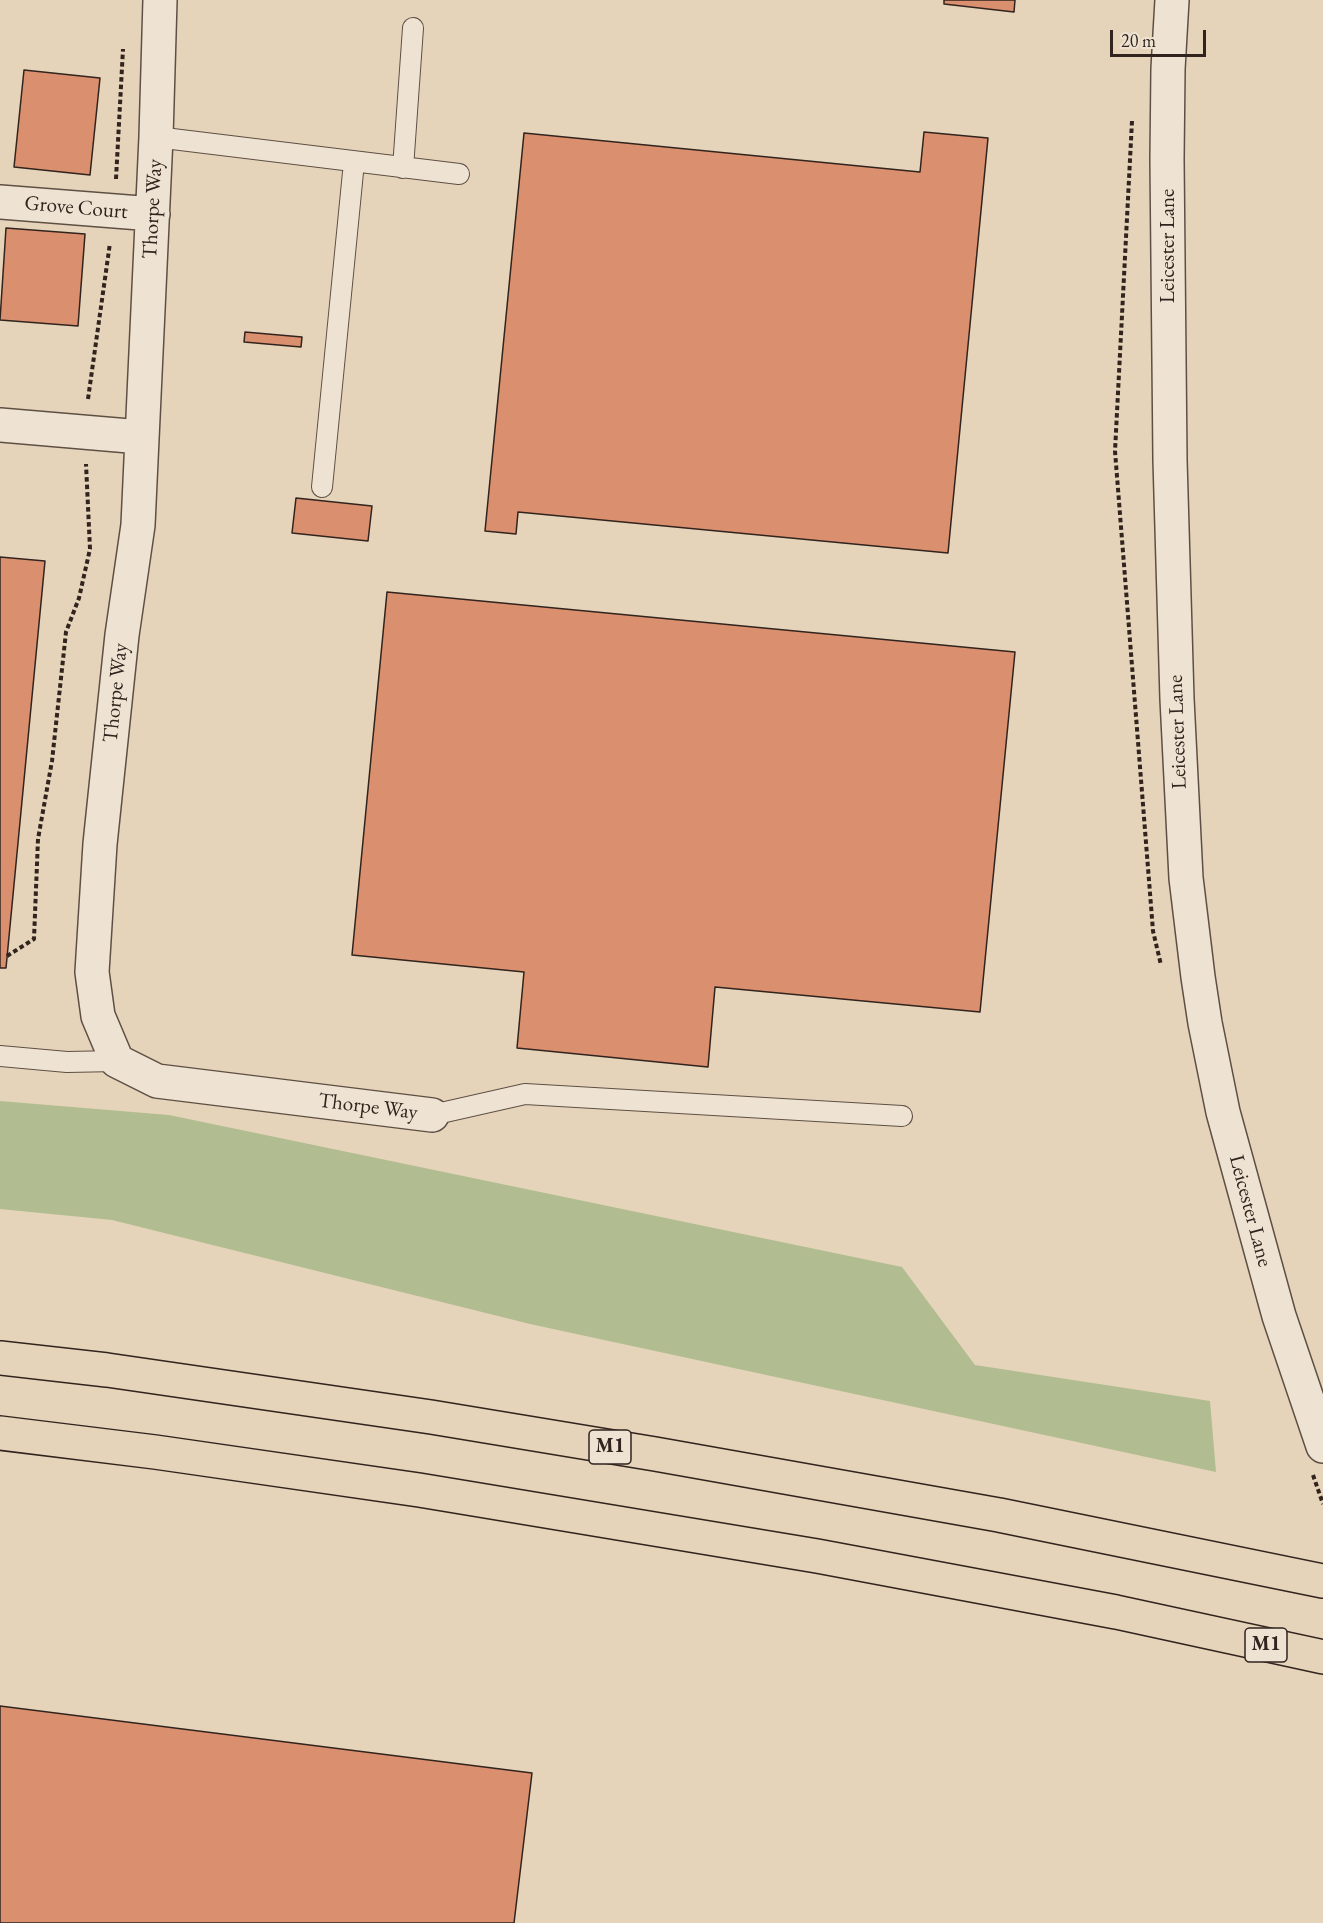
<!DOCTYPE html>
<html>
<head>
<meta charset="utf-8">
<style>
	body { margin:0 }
	#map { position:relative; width:1323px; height:1923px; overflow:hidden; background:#e5d4b9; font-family:"EB Garamond",serif }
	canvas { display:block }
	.scale { position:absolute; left:1110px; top:30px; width:96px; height:27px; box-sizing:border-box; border:3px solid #31231e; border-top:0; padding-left:8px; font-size:18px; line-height:21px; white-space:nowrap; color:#31231e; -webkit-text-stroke:4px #eee3d2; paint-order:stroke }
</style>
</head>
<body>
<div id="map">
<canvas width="1323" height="1923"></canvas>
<div class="scale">20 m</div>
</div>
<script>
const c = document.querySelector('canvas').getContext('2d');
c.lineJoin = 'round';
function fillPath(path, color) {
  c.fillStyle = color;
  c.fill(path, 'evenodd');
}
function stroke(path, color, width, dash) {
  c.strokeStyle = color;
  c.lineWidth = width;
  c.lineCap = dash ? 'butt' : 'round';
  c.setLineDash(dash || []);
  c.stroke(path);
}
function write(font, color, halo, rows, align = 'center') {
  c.font = font + ' "EB Garamond",serif';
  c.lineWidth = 4.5;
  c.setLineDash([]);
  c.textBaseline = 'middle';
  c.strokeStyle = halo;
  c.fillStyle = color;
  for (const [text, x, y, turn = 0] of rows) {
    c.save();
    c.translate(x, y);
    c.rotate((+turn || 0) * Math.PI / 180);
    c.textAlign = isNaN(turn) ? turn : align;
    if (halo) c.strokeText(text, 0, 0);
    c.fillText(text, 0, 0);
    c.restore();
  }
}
fillPath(new Path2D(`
	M0,1101L169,1115L902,1267L975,1365L1210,1401L1216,1472L530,1324L112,1220L0,1209Z`), '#b1bd91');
const building = new Path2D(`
	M944,0H1015L1014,12L944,4Z
	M24,70L100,78L90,175L14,167Z
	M924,132L988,138L948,553L518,512L516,534L485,531L524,133L920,172Z
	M6,228L85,234L78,326L0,320Z
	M245,332L302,337L301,347L244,342Z
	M296,498L372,506L368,541L292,533Z
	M0,557L45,561L6,968H0Z
	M387,592L1015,652L980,1012L715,987L708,1067L517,1048L524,972L352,955Z
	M0,1706L532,1773L514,1923H0Z`);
fillPath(building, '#da906e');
stroke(building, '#31231e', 1.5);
const service = new Path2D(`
	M156,137L459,174
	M403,168L413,28
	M322,487L354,162
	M0,1056L67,1062L117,1061
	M432,1115L525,1094L902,1116`);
const minor = new Path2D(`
	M160,0L156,137L138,525L122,635L100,844L92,972L98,1016L117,1061L157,1081L432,1115
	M0,202L153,214
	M0,425L141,437`);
const tertiary = new Path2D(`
	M1172,0L1168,69L1167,159L1170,460L1177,699L1186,878L1198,977L1205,1023L1223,1112L1279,1316L1323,1446`);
const motorway = new Path2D(`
	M0,1358L107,1370L431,1417L655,1454L999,1515L1323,1581
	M0,1433L155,1452L419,1490L817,1556L1116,1612L1323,1657`);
stroke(service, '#5e4f45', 22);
stroke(minor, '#5e4f45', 36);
stroke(tertiary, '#5e4f45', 36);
stroke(motorway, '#31231e', 36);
stroke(new Path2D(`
	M1132,121L1115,451L1153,931L1161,965
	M116,179L123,49
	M88,399L110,243
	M7,956L34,939L38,839L52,761L66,632L79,598L90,549L86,464
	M1313,1475L1323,1504`), '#31231e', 4, [4.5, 3]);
stroke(service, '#eee3d2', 20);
stroke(minor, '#eee3d2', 33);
stroke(tertiary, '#eee3d2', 33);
stroke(motorway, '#e5d4b9', 33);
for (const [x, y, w] of [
	[610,1447,42],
	[1266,1645,42]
]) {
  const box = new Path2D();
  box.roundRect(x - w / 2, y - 17, w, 34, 4.5);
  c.fillStyle = '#eee3d2';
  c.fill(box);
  stroke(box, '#31231e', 1.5);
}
write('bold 20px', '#31231e', null, [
	["M1",610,1447],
	["M1",1266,1645]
]);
write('21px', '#31231e', '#eee3d2', [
	["Grove Court",76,208,5],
	["Thorpe Way",153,209,-87],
	["Leicester Lane",1168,246,-90],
	["Thorpe Way",116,693,-84],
	["Leicester Lane",1178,732,-92],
	["Thorpe Way",368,1107,7],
	["Leicester Lane",1250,1211,75]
]);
</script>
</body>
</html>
